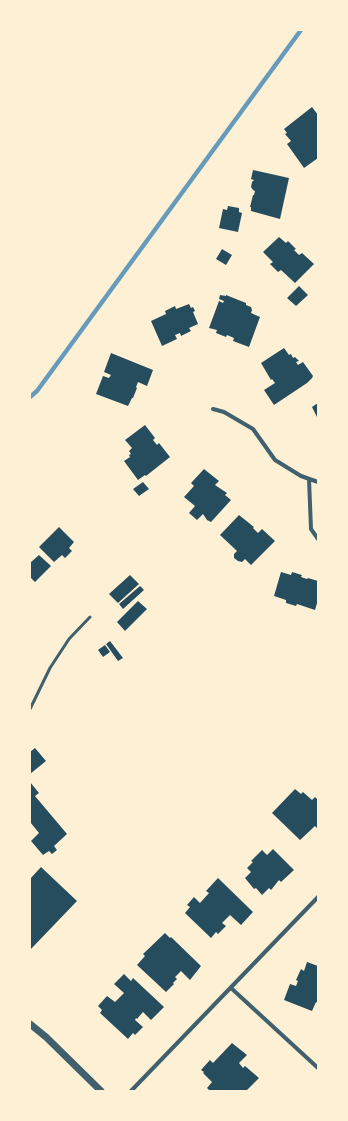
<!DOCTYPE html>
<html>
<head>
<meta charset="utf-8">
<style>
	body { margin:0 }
	#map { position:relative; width:348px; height:1121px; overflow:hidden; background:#fdf0d5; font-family:"IBM Plex Sans",sans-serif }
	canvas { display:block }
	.frame { position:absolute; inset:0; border:31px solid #fdf0d5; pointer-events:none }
</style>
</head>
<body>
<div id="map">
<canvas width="348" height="1121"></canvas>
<div class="frame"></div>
</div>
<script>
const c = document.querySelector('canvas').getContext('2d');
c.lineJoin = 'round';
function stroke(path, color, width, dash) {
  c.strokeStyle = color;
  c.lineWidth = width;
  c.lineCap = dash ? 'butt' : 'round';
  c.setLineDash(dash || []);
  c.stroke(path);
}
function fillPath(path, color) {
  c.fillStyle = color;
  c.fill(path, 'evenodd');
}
stroke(new Path2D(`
	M30,397L37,391L301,30`), '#669bbc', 4.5);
fillPath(new Path2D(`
	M312,107L318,115V158L304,168L287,144L291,141L285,134L287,133L284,129Z
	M253,170L289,178L280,219L251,211V207H250L253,195H254L255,191L253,190L251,187L252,182L254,180L251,179Z
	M228,206L239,208V212L242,213L238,232L219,228L223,209L227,210Z
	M279,237L286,243L288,241L296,249L294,250L299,255L302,253L314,264L295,283L281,270L278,272L270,264L273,262L263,252Z
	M222,249L232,255L226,265L216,259Z
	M299,286L308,295L296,306L287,298Z
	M220,295L226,296V295L246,303V305L251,307L252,310L251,313L260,317L249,347L233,341L234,338L227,335L226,337L216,333L217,330L209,328L219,301L223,303L224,301L219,299Z
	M189,304L191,308L193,307L195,311L193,312L198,324L189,328L191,331L181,336L180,333L175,335L177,339L162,346L151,321L166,314L165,311L175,306L176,309Z
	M284,348L289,355L291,354L293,358L295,357L299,361L296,362L298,365L303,362L313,376L312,378L307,383L274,405L264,390L275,383L272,379L271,380L261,363Z
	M111,353L153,370L147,386L138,382L136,387L137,388L133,398H132L128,406L96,394L103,376L109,378L111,375L104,372Z
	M318,403V419L312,407Z
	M145,425L155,438L153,440L157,445L159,443L170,457L146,476L145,475L138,480L124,461L130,457L129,455L131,454L129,451L132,448L125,440Z
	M204,469L219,481L215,485L227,493L225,495L231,500L211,522L207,520L203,514L197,520L189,513L195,506L184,497L194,486L191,483Z
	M143,482L149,489L139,496L133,489Z
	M239,515L254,527L253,528L258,533L262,529L275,541L251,565L245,559L242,562L238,561L234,558V554L237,551L220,535Z
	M59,527L74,542L69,548L72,551L65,558L62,555L54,562L39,547Z
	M39,555L51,566L35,582L30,577V563Z
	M281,572L291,575L292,572L302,575L301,577L307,579L308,578L318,581V600L315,610L297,604L296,606L286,603V600L274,596Z
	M130,575L139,584L118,603L109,594Z
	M140,586L144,590L123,609L119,604Z
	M138,601L147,609L125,631L117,622Z
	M110,641L123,658L118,661L106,644Z
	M105,645L110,652L103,657L98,650Z
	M35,748L46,761L30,774V752Z
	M30,782L39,793L35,796L67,834L54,846L57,850L52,854L49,851L43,855L31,841L39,833L30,822Z
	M295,789L301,794L303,792L312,800L315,797L318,800V829L315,826L300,840L272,813Z
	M273,849L294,870L281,882L279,880L271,890L269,888L262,895L256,888L254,889L245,878L251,872L247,868L253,862L251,861L262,850L267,855Z
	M41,867L77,901L30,950V879Z
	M218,878L253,912L241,925L230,915L222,923L226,926L218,934L216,932L211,938L185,913L190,907L187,905L194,897L200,903L209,893L206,891Z
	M165,933L170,938L171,937L201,966L190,980L181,971L175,977L177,979L173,983L174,984L166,992L137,965L145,956L143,954Z
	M307,962L318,966V1003L316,1002L312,1011L284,1000L290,984L296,986L298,981L296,980L301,969L304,971Z
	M124,974L131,981L133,978L164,1007L151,1020L143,1012L137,1019L136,1018L135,1020L143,1027L135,1035L133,1033L128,1039L100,1013L102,1010L98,1006L107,996L115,1002L124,993L114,984Z
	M232,1043L247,1055L239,1063L243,1068L245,1066L259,1078L246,1091H210L207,1088L212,1082L203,1073L204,1072L201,1070L210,1060L213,1063Z`), '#264d5e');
stroke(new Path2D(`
	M30,709L50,668L69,639L90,617`), '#3f606c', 3);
stroke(new Path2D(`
	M213,409L224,412L253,429L275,460L301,476L318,482
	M309,479L311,529L318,539
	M231,988L318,1068
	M131,1091L318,897`), '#3f606c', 4);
stroke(new Path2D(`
	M30,1024L46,1037L101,1091`), '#3f606c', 7);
</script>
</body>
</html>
